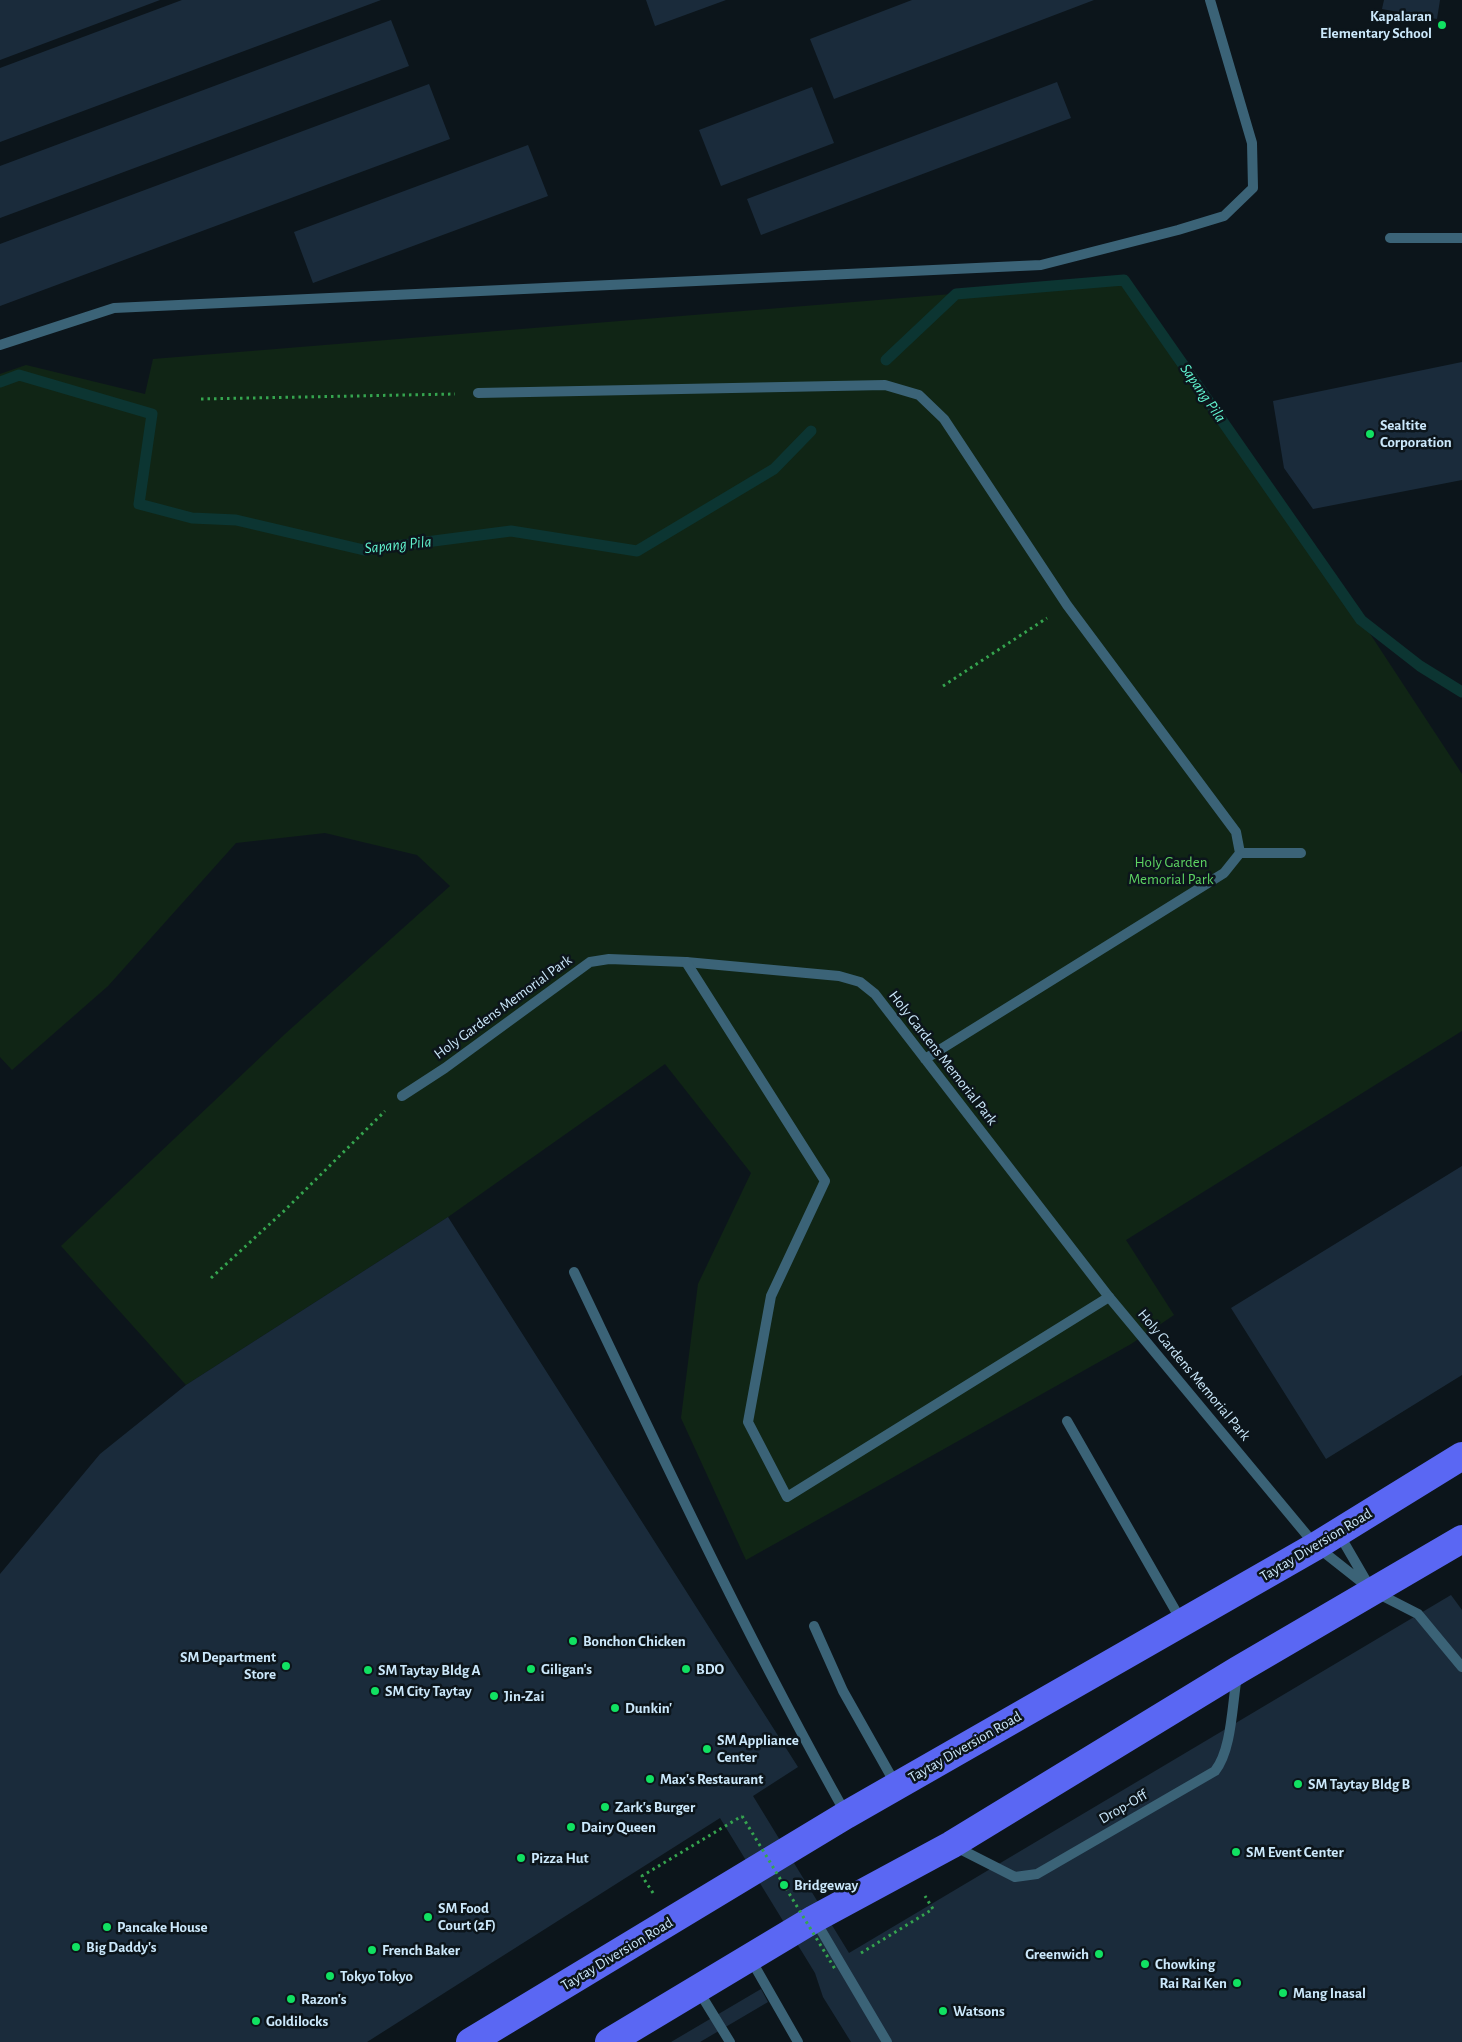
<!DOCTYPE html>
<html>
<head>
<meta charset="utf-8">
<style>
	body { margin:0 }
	canvas { display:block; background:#0c151b }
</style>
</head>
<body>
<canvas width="1462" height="2042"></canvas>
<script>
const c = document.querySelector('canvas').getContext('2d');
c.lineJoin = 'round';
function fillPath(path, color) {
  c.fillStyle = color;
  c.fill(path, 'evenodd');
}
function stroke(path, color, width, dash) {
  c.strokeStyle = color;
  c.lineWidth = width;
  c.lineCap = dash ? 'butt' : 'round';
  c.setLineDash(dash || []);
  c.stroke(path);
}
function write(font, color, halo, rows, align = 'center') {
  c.font = font + ' "Alegreya Sans",sans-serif';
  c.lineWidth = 5;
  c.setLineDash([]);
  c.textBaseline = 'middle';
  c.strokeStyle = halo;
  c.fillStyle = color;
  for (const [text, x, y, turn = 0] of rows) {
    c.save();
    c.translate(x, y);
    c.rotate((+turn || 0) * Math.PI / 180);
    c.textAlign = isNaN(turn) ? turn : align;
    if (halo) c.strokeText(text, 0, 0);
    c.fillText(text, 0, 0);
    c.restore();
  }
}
fillPath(new Path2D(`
	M1124,280L1361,620L1462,774V1031L1126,1240L1174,1315L1131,1344L746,1560L681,1418L698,1284L751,1173L665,1064L448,1217L186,1385L61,1246L285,1034L450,886L417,855L325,833L236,843L108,986L12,1070L0,1057V374L26,365L145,394L153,359Z`), '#102515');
stroke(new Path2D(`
	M886,360L956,294L1124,280L1361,620L1420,666L1462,692
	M0,382L19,375L152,414L139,504L192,518L236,520L364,550L511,531L637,551L774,469L811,431`), '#0c3532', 11);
fillPath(new Path2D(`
	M0,0H160L0,60Z
	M182,0H381L0,142V68Z
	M646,0H726L655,26Z
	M912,0H1094L834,99L810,39Z
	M1384,0H1440L1437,19L1382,9Z
	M391,20L409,66L0,218V166Z
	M1057,82L1071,118L761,235L747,199Z
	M429,84L450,139L0,306V244Z
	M812,87L834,143L721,186L699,130Z
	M528,145L548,196L313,283L294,232Z
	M1462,362V480L1313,509L1284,468L1273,401Z
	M1462,1166V1375L1326,1459L1231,1308Z
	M448,1217L798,1767L753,1796L849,1953L1451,1595L1462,1610V2042H851L823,1997L815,1973L720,1818L367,2042H0V1574L100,1454L186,1385Z
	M761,1989L768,2002L700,2042H671Z`), '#1a2b3b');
stroke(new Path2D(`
	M201,399L455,394
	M943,686L1047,618
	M211,1278L285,1210L385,1111
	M653,1893L642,1876L742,1816
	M861,1953L933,1909L925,1896`), '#35a54f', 3, [2.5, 4]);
stroke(new Path2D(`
	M0,345L114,308L1041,265L1178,230L1224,216L1253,188L1252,143L1210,0
	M478,393L885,385L919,395L944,419L1067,605L1236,832L1240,853L1224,873L925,1059
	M1240,853H1301
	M402,1096L445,1068L590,962L609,959L686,962L839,976L860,982L875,994L1109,1297L1316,1546L1373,1591L1418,1614L1462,1667
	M574,1272C661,1454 747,1638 846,1814
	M1067,1421L1182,1622
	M1339,1534L1368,1584
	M814,1626L843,1691L896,1785
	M954,1846L1015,1877L1037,1874L1215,1771C1232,1750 1232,1704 1237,1676
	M815,1920L887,2042
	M698,1990L730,2042`), '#3b6377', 10);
stroke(new Path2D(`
	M1390,238H1462
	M686,962L825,1181L771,1296L748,1422L787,1497L1109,1297
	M750,1958L798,2042`), '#3b6377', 10);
stroke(new Path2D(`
	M470,2042L846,1815L1316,1546L1462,1456
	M609,2042L814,1919L951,1845L1238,1670L1462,1539`), '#5a67f3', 28);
stroke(new Path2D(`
	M742,1816L835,1969`), '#35a54f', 3, [2.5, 4]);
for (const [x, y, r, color] of [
	[1442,25,5,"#11e162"],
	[1370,434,5,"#11e162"],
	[573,1641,5,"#11e162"],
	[286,1666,5,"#11e162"],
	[531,1669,5,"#11e162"],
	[686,1669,5,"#11e162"],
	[368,1670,5,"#11e162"],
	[375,1691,5,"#11e162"],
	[494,1696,5,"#11e162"],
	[615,1708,5,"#11e162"],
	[707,1749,5,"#11e162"],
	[650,1779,5,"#11e162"],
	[1298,1784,5,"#11e162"],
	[605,1807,5,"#11e162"],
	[571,1827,5,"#11e162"],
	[1236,1852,5,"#11e162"],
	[521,1858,5,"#11e162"],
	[784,1885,5,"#11e162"],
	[428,1917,5,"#11e162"],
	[107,1927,5,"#11e162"],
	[76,1947,5,"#11e162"],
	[372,1950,5,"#11e162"],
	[1099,1954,5,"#11e162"],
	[1145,1964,5,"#11e162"],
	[330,1976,5,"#11e162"],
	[1237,1983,5,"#11e162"],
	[1283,1993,5,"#11e162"],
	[291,1999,5,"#11e162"],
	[943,2011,5,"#11e162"],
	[256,2021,5,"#11e162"]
]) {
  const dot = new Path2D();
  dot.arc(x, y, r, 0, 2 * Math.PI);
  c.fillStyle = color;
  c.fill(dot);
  stroke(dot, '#0c151b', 2);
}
write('bold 15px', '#cbe8fb', '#0c151b', [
	["Kapalaran",1432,16,"right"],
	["Elementary School",1432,33,"right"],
	["Sealtite",1380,425],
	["Corporation",1380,442],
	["Bonchon Chicken",583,1641],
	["SM Department",276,1657,"right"],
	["Store",276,1674,"right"],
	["Giligan's",541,1669],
	["BDO",696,1669],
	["SM Taytay Bldg A",378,1670],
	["SM City Taytay",385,1691],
	["Jin-Zai",504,1696],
	["Dunkin'",625,1708],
	["SM Appliance",717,1740],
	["Center",717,1757],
	["Max's Restaurant",660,1779],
	["SM Taytay Bldg B",1308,1784],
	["Zark's Burger",615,1807],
	["Dairy Queen",581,1827],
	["SM Event Center",1246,1852],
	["Pizza Hut",531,1858],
	["Bridgeway",794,1885],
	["SM Food",438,1908],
	["Court (2F)",438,1925],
	["Pancake House",117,1927],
	["Big Daddy's",86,1947],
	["French Baker",382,1950],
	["Greenwich",1089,1954,"right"],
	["Chowking",1155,1964],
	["Tokyo Tokyo",340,1976],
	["Rai Rai Ken",1227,1983,"right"],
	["Mang Inasal",1293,1993],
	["Razon's",301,1999],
	["Watsons",953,2011],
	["Goldilocks",266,2021]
], 'left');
write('15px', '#5dd462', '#0c151b', [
	["Holy Garden",1171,862],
	["Memorial Park",1171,879]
]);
write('15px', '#cbe8fb', '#0c151b', [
	["Holy Gardens Memorial Park",503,1007,-36],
	["Holy Gardens Memorial Park",943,1058,52],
	["Holy Gardens Memorial Park",1194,1375,50],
	["Taytay Diversion Road",1316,1545,-31],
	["Taytay Diversion Road",965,1747,-30],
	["Drop-Off",1123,1807,-30],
	["Taytay Diversion Road",617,1954,-31]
]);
write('italic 16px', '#61f3cf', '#0c151b', [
	["Sapang Pila",1203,393,55],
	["Sapang Pila",398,545,-6]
]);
</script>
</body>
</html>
